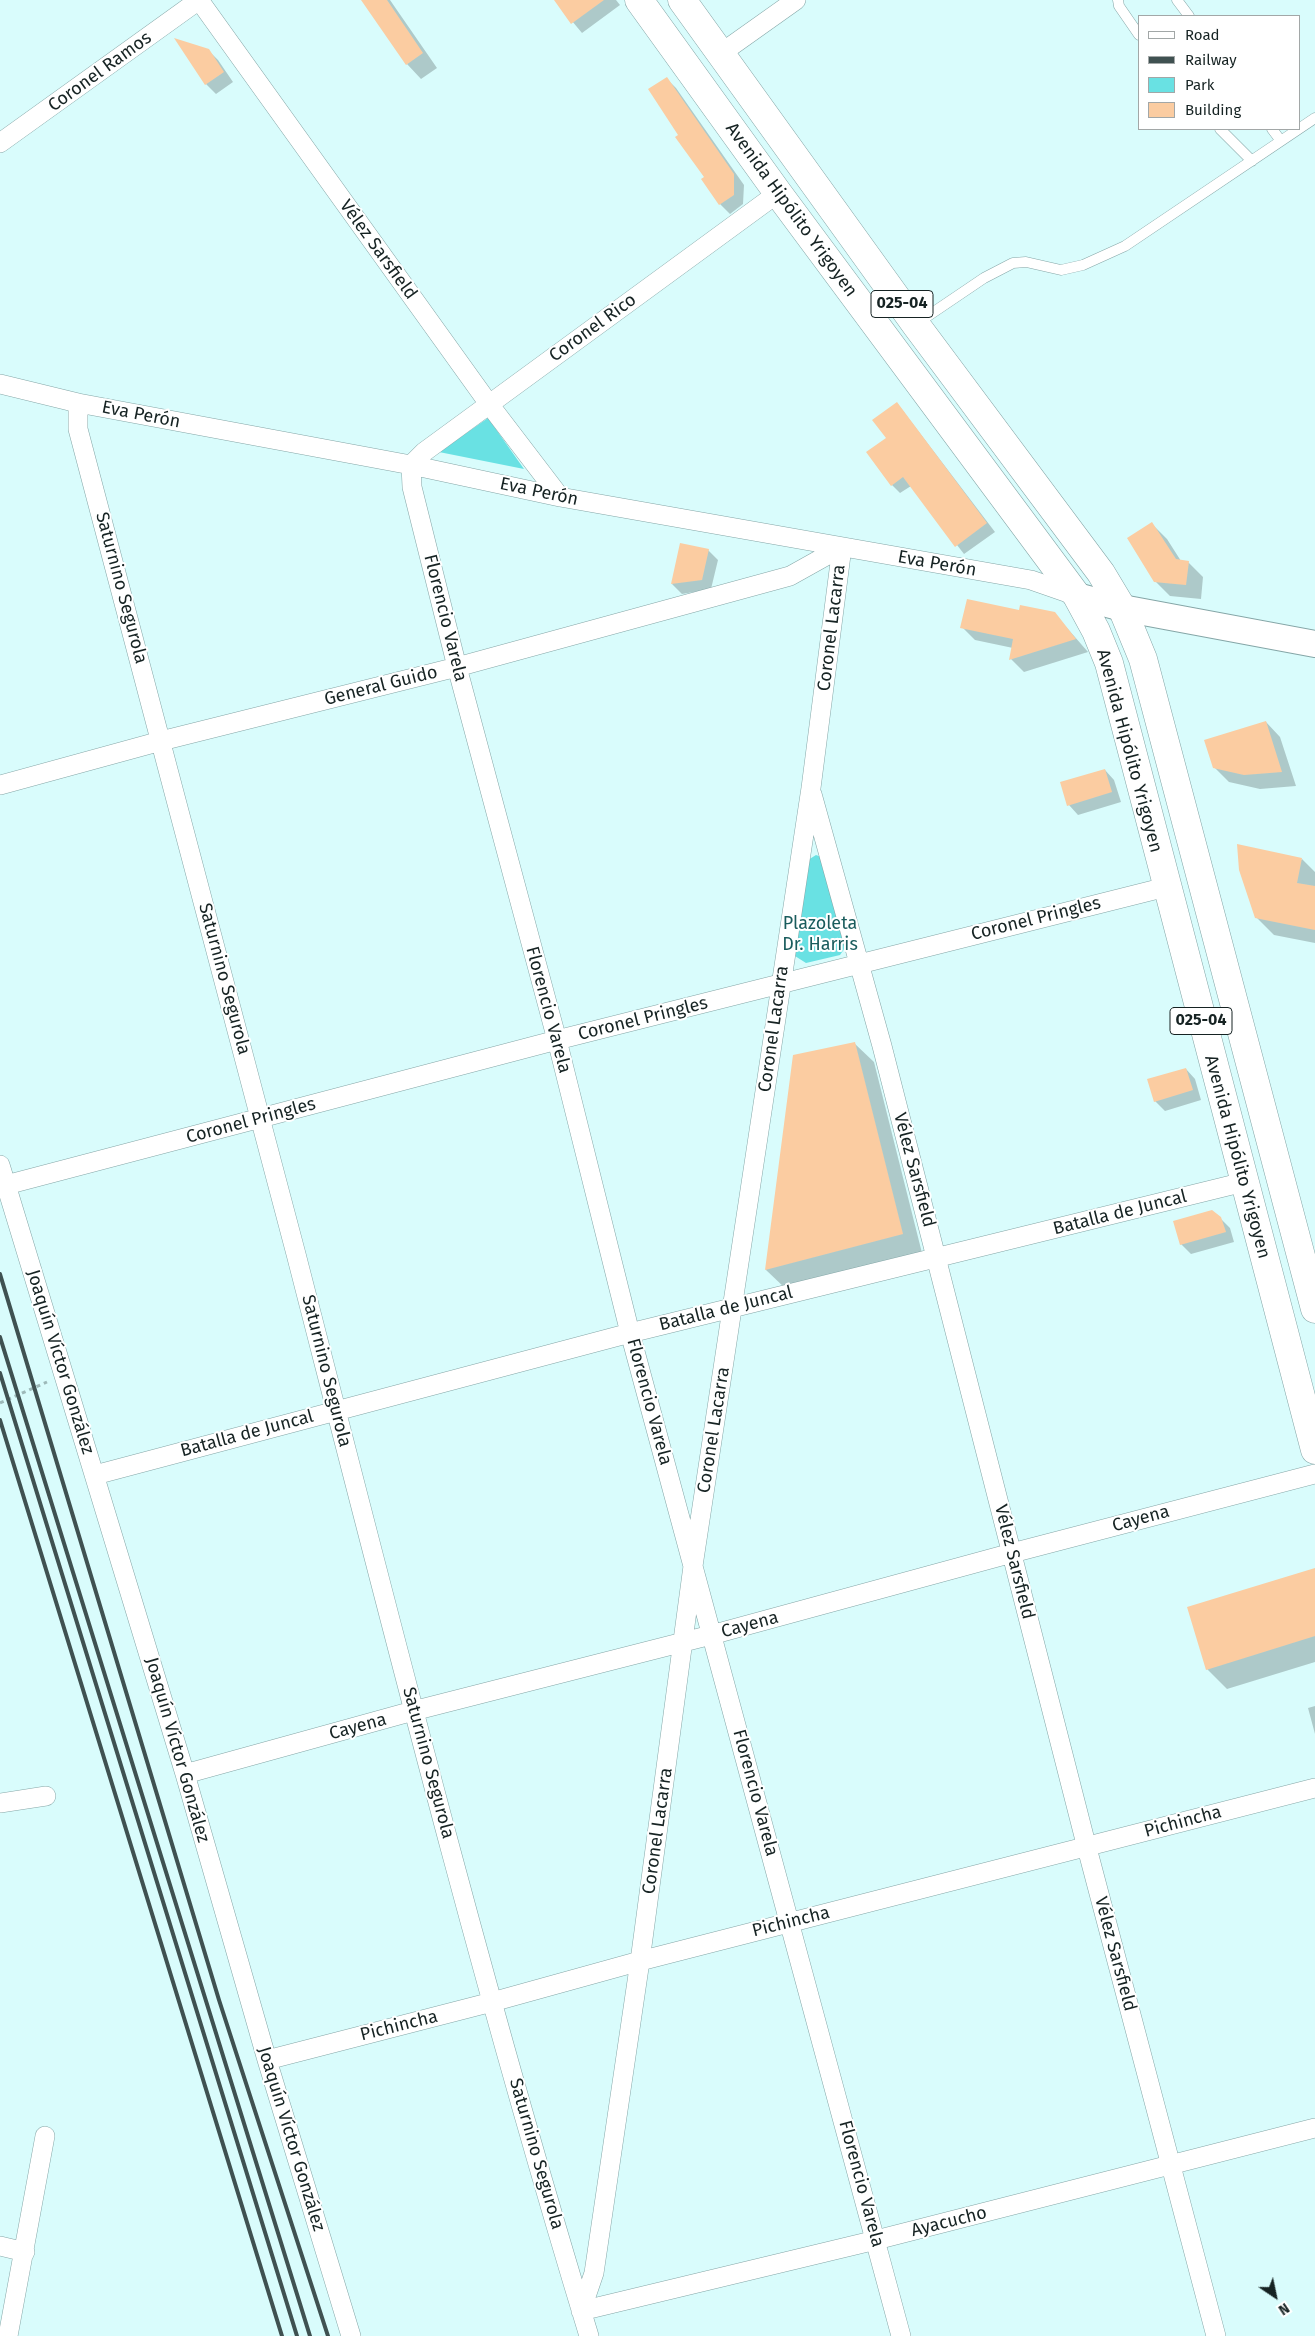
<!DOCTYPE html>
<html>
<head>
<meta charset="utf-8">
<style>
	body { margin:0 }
	#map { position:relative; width:1315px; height:2336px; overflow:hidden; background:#d9fcfc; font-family:"Fira Sans",sans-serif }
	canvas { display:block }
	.legend { position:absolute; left:1138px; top:15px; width:162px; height:115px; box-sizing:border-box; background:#fff; border:1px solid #a2a7a7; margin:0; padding:6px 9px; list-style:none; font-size:15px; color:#162323 }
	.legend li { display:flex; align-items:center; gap:10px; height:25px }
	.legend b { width:25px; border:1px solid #a2a7a7 }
	.north { position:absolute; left:1250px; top:2271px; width:50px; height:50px; -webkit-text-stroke:4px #fff; paint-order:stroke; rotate:146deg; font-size:14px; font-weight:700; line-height:20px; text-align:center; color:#162323 }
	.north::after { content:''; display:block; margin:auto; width:18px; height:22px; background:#162323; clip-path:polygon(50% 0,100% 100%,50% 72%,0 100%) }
</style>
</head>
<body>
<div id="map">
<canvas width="1315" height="2336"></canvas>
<ul class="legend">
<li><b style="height:6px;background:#fff"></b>Road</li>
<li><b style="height:6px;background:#3f5151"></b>Railway</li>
<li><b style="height:14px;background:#69e1e3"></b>Park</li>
<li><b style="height:14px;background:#fbcca1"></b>Building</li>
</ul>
<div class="north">N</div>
</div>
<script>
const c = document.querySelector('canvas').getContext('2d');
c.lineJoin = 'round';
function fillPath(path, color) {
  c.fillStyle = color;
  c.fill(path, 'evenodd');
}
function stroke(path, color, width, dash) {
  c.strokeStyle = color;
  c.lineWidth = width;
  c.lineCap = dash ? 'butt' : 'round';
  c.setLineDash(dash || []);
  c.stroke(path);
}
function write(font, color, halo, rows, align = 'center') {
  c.font = font + ' "Fira Sans",sans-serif';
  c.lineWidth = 4;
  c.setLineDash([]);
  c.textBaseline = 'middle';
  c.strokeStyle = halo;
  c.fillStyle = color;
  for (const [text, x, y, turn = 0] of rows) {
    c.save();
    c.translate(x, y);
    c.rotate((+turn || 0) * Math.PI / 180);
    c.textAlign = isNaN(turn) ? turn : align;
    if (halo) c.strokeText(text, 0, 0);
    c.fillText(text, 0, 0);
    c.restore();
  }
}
fillPath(new Path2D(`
	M488,418L524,469L439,452Z
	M816,855L824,858L847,945L840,955L806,963L795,956L808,860Z`), '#69e1e3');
fillPath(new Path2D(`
	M362,0H390L437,68L421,79L407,64Z
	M561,0H616L620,5L582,33L557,3Z
	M182,48L208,50L218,60L233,82L216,94L206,84Z
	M667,79L676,88L744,185L743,204L730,214L720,204L680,135Z
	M897,403L995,532L964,554L911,486L900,493L892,485L887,438Z
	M1152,524L1167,539L1181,561L1188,562L1203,577L1201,599L1170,596L1155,581Z
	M681,544L708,550L718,560L711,589L682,594L672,584Z
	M1020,611L1054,613L1088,652L1024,672L1011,659L1013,648L975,640L962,627Z
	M1266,722L1280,737L1296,786L1260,789L1229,782L1214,767Z
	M1105,770L1114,780L1121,802L1078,815L1069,805Z
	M1302,859L1315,872V943L1274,935L1256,917Z
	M854,1043L874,1062L922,1253L786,1289L766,1270L794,1056Z
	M1186,1069L1195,1079L1201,1100L1165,1111L1155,1101Z
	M1220,1218L1230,1228L1234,1242L1191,1254L1181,1244Z
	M1315,1569V1662L1227,1689L1207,1669Z
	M1315,1706V1734L1308,1708Z`), '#0003');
fillPath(new Path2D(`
	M361,0H387L423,53L406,65Z
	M554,0H604L571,24Z
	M174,38L209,49L224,72L205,85Z
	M667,77L734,174V195L719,205L701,179L704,177L675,137L678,135L648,89Z
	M897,402L987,523L955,547L903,477L891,486L866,452L886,438L872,420Z
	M1152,522L1176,559L1189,561L1186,585L1154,582L1127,538Z
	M680,543L709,549L702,580L671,584Z
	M967,599L1019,610L1020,605L1055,612L1076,639L1009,660L1013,639L960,628Z
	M1266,721L1282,772L1244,775L1213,768L1204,740Z
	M1105,769L1112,792L1067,806L1060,782Z
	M1237,844L1302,858L1297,883L1315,886V930L1255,918L1239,870Z
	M855,1042L903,1234L765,1270L793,1055Z
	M1186,1068L1193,1090L1154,1102L1147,1079Z
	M1212,1210L1221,1217L1226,1232L1180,1245L1173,1221Z
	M1315,1568V1636L1206,1670L1187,1607Z`), '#fbcca1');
const lane = new Path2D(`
	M1118,0L1119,6L1139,35
	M1177,0L1189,16
	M1220,129L1252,161
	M1272,129L1281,141
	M916,324L984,278L1013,263L1026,262L1061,270L1083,265L1125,246L1315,118`);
const street = new Path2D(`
	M199,0L489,404L560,497
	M720,54L796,0
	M0,143L199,0
	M0,384L78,403L411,465L560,497L1031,580L1077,596
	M78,403V429C152,704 226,979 296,1254C389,1616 480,1979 589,2336
	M411,465L412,487L457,667L557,1040L630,1333L901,2336
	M411,465L424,452L778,193
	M0,785L161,741L457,667L790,576L842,547
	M812,794L882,1046L1087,1848L1216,2336
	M0,1165L185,1774L267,2060L351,2336
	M6,1185L557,1040L1166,887
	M95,1475L630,1333L1244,1182
	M185,1774L413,1711L711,1635L1012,1553L1315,1474
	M0,1803L46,1796
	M267,2060L492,2002L640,1961L1315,1788
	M0,2246L25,2252
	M581,2311L594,2273L640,1961L693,1566L811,788L842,547
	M581,2311L876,2240L1315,2128
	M8,2336L45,2136`);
const secondary = new Path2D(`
	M1077,596L1122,608L1315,644`);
const primary = new Path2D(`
	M639,0L778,193L1077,596L1096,631L1109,663L1315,1450
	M682,0L916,325L1101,573L1122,608L1143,659L1315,1309`);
stroke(lane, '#85a6a7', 11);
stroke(street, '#85a6a7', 20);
stroke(secondary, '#85a6a7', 28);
stroke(primary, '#85a6a7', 29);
stroke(new Path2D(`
	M0,1403L47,1382`), '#9db9b9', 3, [4, 4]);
stroke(lane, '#fff', 10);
stroke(street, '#fff', 19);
stroke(secondary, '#fff', 26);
stroke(primary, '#fff', 28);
stroke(new Path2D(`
	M0,1274L219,2000L328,2336
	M0,1337L310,2336
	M0,1373L297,2336
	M0,1420L282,2336`), '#3f5151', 4);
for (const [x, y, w] of [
	[902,304,62],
	[1201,1021,62]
]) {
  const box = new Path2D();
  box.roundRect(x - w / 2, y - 13.5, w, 27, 4);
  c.fillStyle = '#fff';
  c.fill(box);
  stroke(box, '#162323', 1);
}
write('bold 16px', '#162323', null, [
	["025-04",902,304],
	["025-04",1201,1021]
]);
write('18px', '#162323', '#fff', [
	["Coronel Ramos",100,72,-36],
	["Avenida Hipólito Yrigoyen",791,210,54],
	["Vélez Sarsfield",378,250,54],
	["Coronel Rico",593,328,-36],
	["Eva Perón",141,415,11],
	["Eva Perón",539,492,12],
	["Eva Perón",937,564,10],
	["Saturnino Segurola",121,588,75],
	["Florencio Varela",445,618,76],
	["Coronel Lacarra",832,628,-83],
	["General Guido",381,686,-14],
	["Avenida Hipólito Yrigoyen",1129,751,75],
	["Coronel Pringles",1036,919,-14],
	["Saturnino Segurola",224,979,75],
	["Florencio Varela",548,1010,75],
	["Coronel Pringles",643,1019,-14],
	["Coronel Lacarra",774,1029,-82],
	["Coronel Pringles",251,1121,-15],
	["Avenida Hipólito Yrigoyen",1237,1157,75],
	["Vélez Sarsfield",914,1170,75],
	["Batalla de Juncal",1120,1213,-14],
	["Batalla de Juncal",726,1309,-14],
	["Joaquín Víctor González",60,1362,73],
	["Saturnino Segurola",326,1371,76],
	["Florencio Varela",649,1402,75],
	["Coronel Lacarra",714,1430,-81],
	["Batalla de Juncal",247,1434,-15],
	["Cayena",1141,1519,-15],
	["Vélez Sarsfield",1014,1562,76],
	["Cayena",750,1625,-15],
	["Cayena",358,1727,-15],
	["Joaquín Víctor González",177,1750,74],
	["Saturnino Segurola",428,1763,75],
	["Florencio Varela",755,1793,75],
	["Pichincha",1183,1822,-15],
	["Coronel Lacarra",658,1831,-82],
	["Pichincha",791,1922,-14],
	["Vélez Sarsfield",1115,1954,75],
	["Pichincha",399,2026,-14],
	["Joaquín Víctor González",291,2139,73],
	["Saturnino Segurola",536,2154,74],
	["Florencio Varela",861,2184,75],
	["Ayacucho",949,2222,-14]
]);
write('18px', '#1a5c5d', '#fff', [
	["Plazoleta",820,924],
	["Dr. Harris",820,945]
]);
</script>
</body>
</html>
